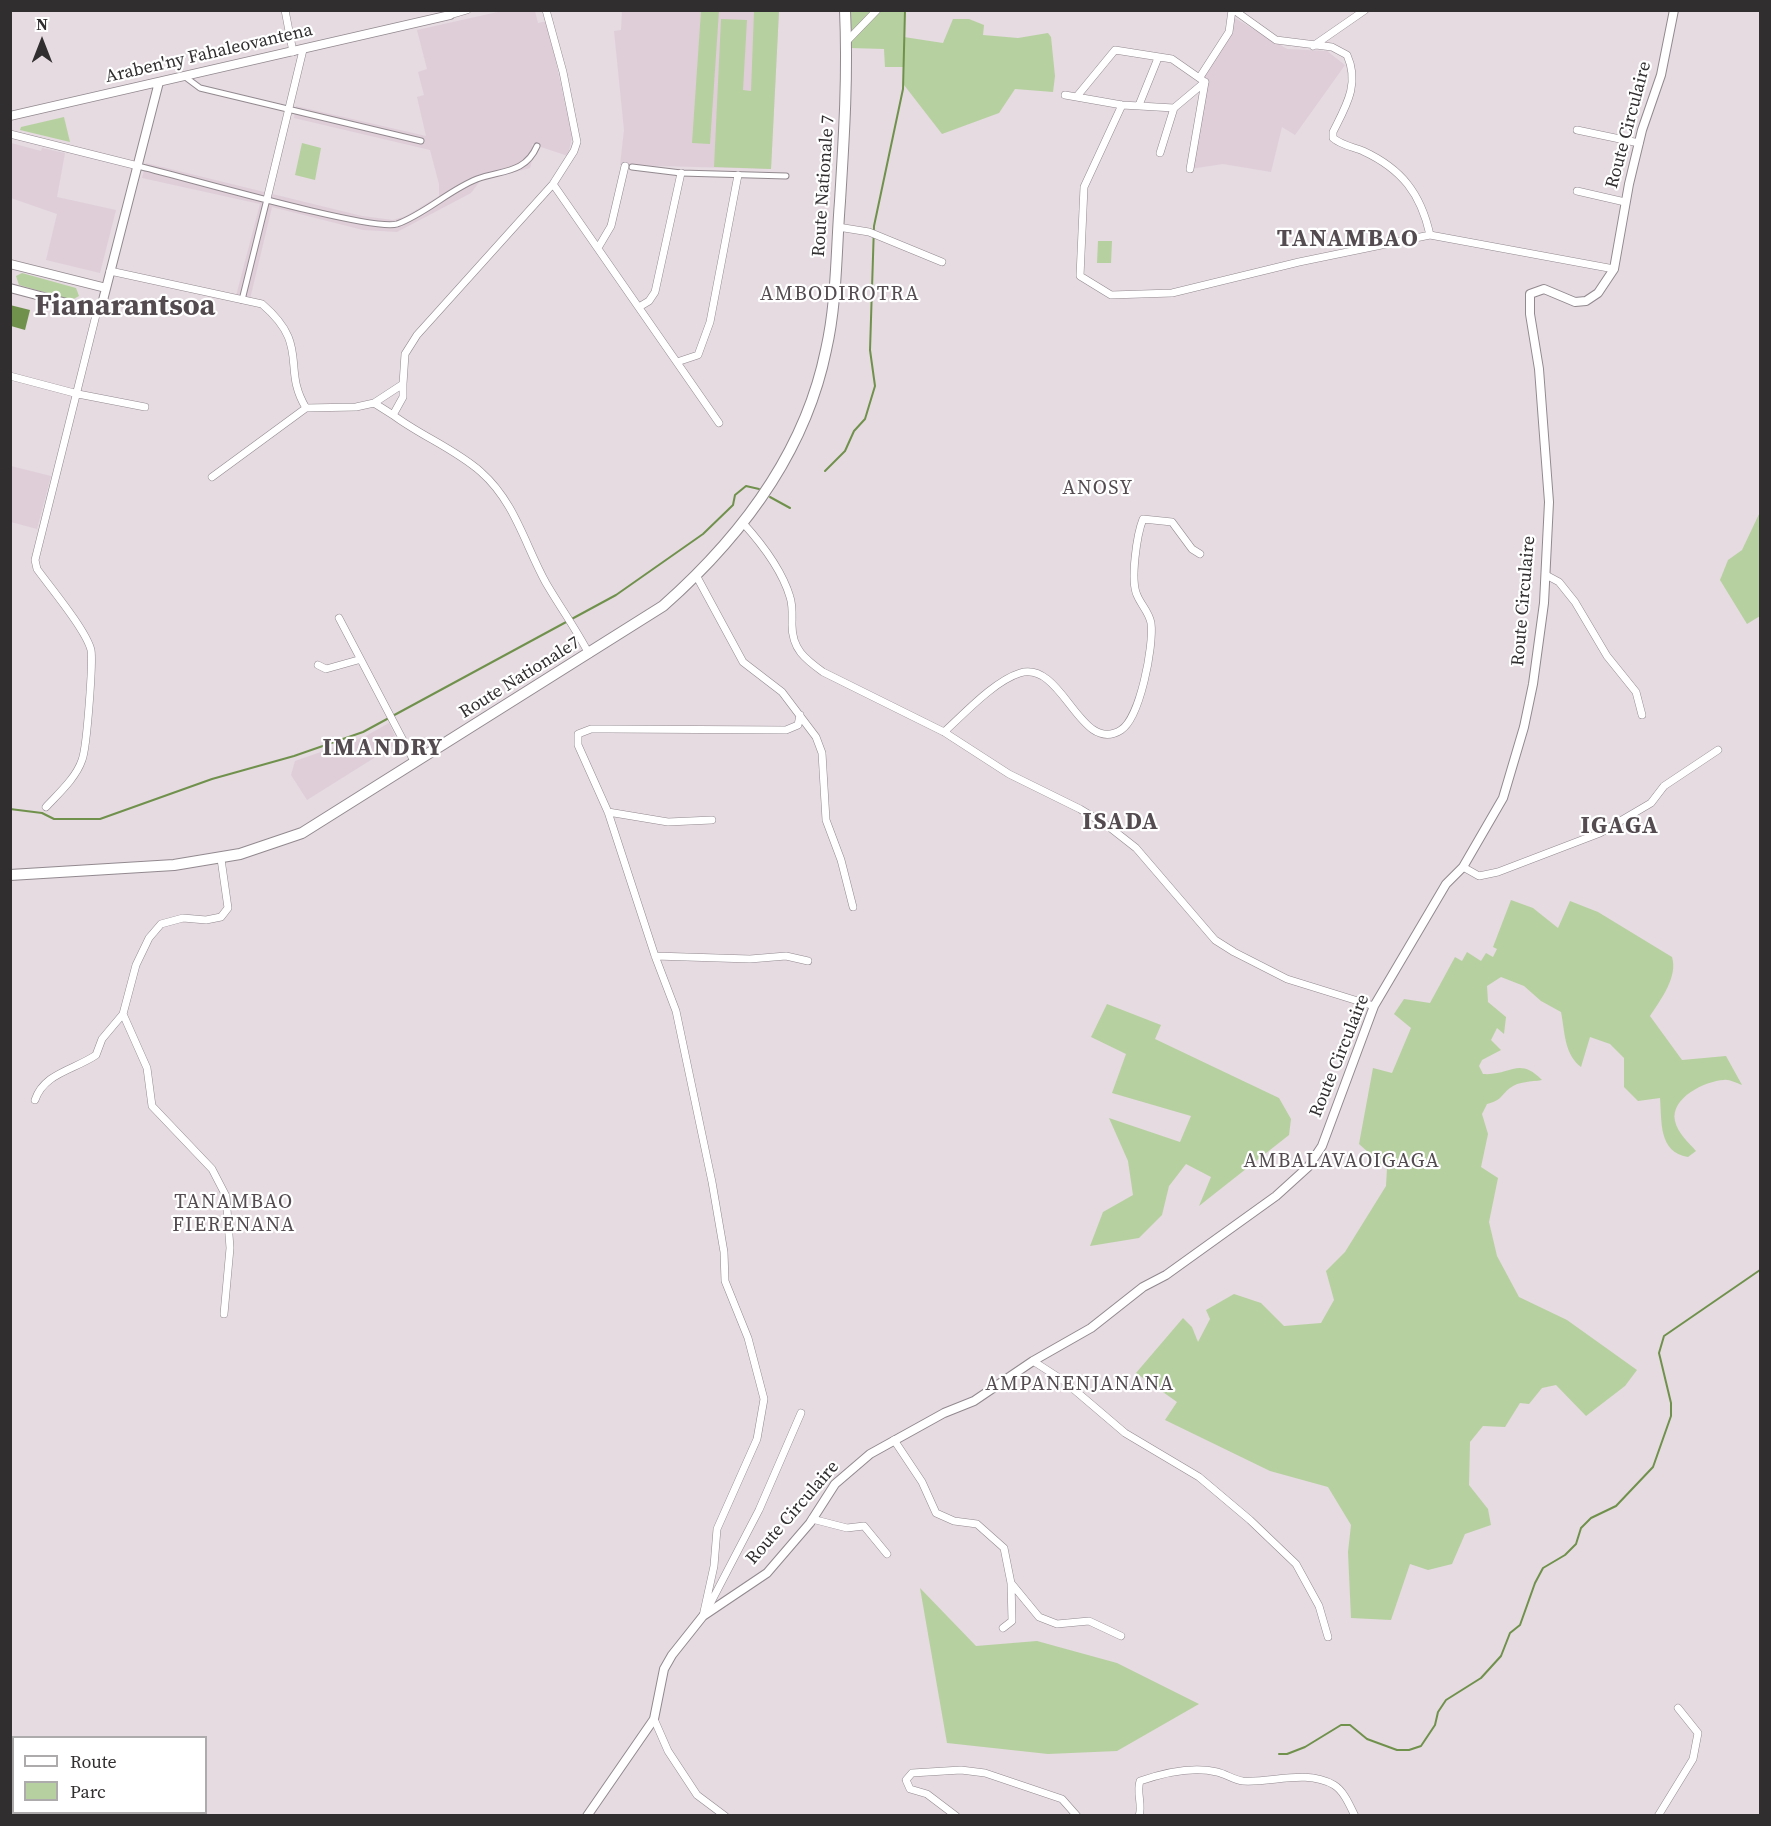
<!DOCTYPE html>
<html>
<head>
<meta charset="utf-8">
<style>
	body { margin:0 }
	#map { position:relative; width:1771px; height:1826px; overflow:hidden; background:#e5dbe1; font-family:"Source Serif 4",serif }
	canvas { display:block }
	.frame { position:absolute; inset:0; border:12px solid #312e30; pointer-events:none }
	.legend { position:absolute; left:12px; top:1736px; width:195px; height:78px; box-sizing:border-box; background:#fff; border:2px solid #adabac; margin:0; padding:8px 10px; list-style:none; font-size:18px; color:#312e30 }
	.legend li { display:flex; align-items:center; gap:12px; height:30px }
	.legend b { width:30px; border:2px solid #adabac }
	.north { position:absolute; left:12px; top:12px; width:60px; height:60px; -webkit-text-stroke:4px #fff; paint-order:stroke; rotate:0deg; font-size:16px; font-weight:700; line-height:24px; text-align:center; color:#312e30 }
	.north::after { content:''; display:block; margin:auto; width:21px; height:27px; background:#312e30; clip-path:polygon(50% 0,100% 100%,50% 72%,0 100%) }
</style>
</head>
<body>
<div id="map">
<canvas width="1771" height="1826"></canvas>
<div class="frame"></div>
<ul class="legend">
<li><b style="height:8px;background:#fff"></b>Route</li>
<li><b style="height:16px;background:#b7d0a0"></b>Parc</li>
</ul>
<div class="north">N</div>
</div>
<script>
const c = document.querySelector('canvas').getContext('2d');
c.lineJoin = 'round';
function fillPath(path, color) {
  c.fillStyle = color;
  c.fill(path, 'evenodd');
}
function stroke(path, color, width, dash) {
  c.strokeStyle = color;
  c.lineWidth = width;
  c.lineCap = dash ? 'butt' : 'round';
  c.setLineDash(dash || []);
  c.stroke(path);
}
function write(font, color, halo, rows, align = 'center') {
  c.font = font + ' "Source Serif 4",serif';
  c.lineWidth = 4.5;
  c.setLineDash([]);
  c.textBaseline = 'middle';
  c.strokeStyle = halo;
  c.fillStyle = color;
  for (const [text, x, y, turn = 0] of rows) {
    c.save();
    c.translate(x, y);
    c.rotate((+turn || 0) * Math.PI / 180);
    c.textAlign = isNaN(turn) ? turn : align;
    if (halo) c.strokeText(text, 0, 0);
    c.fillText(text, 0, 0);
    c.restore();
  }
}
fillPath(new Path2D(`
	M502,11H535L538,23L547,21L572,136L568,156L532,144L534,153L530,168L480,181L471,193L397,232L363,230L272,207L250,299L236,296L260,204L142,178L146,163L362,216L393,220L406,216L439,196V184L430,150L294,118L296,106L426,136L417,97L424,95L418,72L427,69L417,30Z
	M622,11H779L771,169L620,165L624,130L614,31L621,30Z
	M1233,17L1287,49L1327,51L1345,65L1295,135L1282,127L1271,172L1223,164L1190,169L1204,104L1200,77L1207,70Z
	M11,143L41,151L42,148L65,153L57,197L116,210L100,273L46,260L57,214L11,198Z
	M11,466L51,476L37,529L11,522Z
	M389,723L398,743L307,800L291,775L295,761L364,737Z`), '#dfced8');
fillPath(new Path2D(`
	M701,11H719L710,144L692,143Z
	M754,11H779L771,169L714,167L721,19L747,20L743,90L751,91Z
	M847,11H904V37L943,43L953,19H969L984,25L983,35L1018,38L1048,33L1051,37L1055,76L1053,92L1015,89L999,113L942,134L904,85V67H885L884,49L850,48Z
	M64,117L70,142L20,130L21,127Z
	M302,143L321,148L315,180L295,175Z
	M1098,241H1112L1111,263H1097Z
	M22,273L76,288L79,296L72,300L19,285L16,276Z
	M1760,512V616L1747,624L1720,580L1728,560L1742,550Z
	M1511,900L1533,908L1558,928L1570,901L1598,912L1672,957C1678,977 1661,999 1650,1016L1682,1060L1726,1056L1742,1085C1736,1083 1729,1079 1724,1080C1705,1081 1670,1098 1675,1121C1677,1132 1689,1143 1696,1151L1688,1157C1658,1152 1662,1121 1660,1098L1638,1101L1624,1087V1058L1610,1044L1590,1037L1581,1067C1564,1054 1565,1032 1561,1012L1541,1001L1524,986L1501,977L1487,986L1488,1002L1506,1017L1504,1034L1497,1028L1491,1040L1501,1050L1482,1060L1479,1066L1483,1074C1511,1076 1518,1056 1542,1080C1531,1082 1519,1081 1510,1088C1499,1097 1502,1100 1487,1104L1482,1114L1488,1134L1481,1167L1498,1178L1489,1222L1497,1256L1519,1297L1567,1320L1637,1370L1625,1386L1586,1416L1556,1385L1542,1388L1529,1404L1520,1403L1505,1427L1483,1426L1470,1442L1469,1485L1488,1509L1491,1525L1465,1534L1452,1564L1428,1570L1410,1564L1391,1620L1351,1618L1348,1552L1351,1525L1328,1487L1270,1471L1165,1420L1177,1402L1136,1373L1183,1318L1192,1327L1198,1342L1210,1319L1206,1310L1234,1294L1261,1303L1284,1326L1321,1323L1334,1300L1326,1271L1345,1252L1386,1186L1387,1169L1359,1144L1373,1068L1392,1073L1411,1028L1394,1014L1404,999L1430,1003L1455,957L1462,961L1467,952L1481,961L1486,953L1493,957L1497,949L1493,947Z
	M1107,1004L1161,1025L1155,1039L1279,1098L1291,1119L1289,1135L1199,1206L1211,1177L1186,1164L1169,1186L1162,1215L1139,1238L1090,1246L1103,1212L1133,1195L1128,1161L1109,1118L1180,1142L1191,1116L1112,1093L1126,1054L1091,1037Z
	M920,1588L976,1646L1037,1641L1117,1663L1199,1704L1117,1751L1048,1754L947,1743Z`), '#b7d0a0');
fillPath(new Path2D(`
	M10,305L30,310L25,330L11,326Z`), '#70914c');
stroke(new Path2D(`
	M825,471L845,451L854,431L865,419L875,386L870,350L874,226L903,89L905,10
	M770,497L790,508
	M10,809L42,813L54,819H100L212,779L294,756L363,732L616,595L703,534L733,505L735,495L746,486L759,489
	M1279,1754H1287L1305,1747L1341,1725H1350L1367,1739L1397,1750H1409L1421,1746L1435,1725L1438,1712L1446,1700L1481,1678L1501,1656L1510,1633L1520,1625L1535,1583L1543,1568L1565,1555L1576,1544L1581,1528L1591,1518L1616,1506L1653,1467L1671,1416V1403L1659,1353L1664,1336L1760,1270`), '#70914c', 2);
const pedestrian = new Path2D(`
	M184,76L200,88L421,141
	M138,166C177,175 371,232 397,224C425,214 449,190 477,179C501,170 525,174 537,146
	M632,167L681,173L786,176
	M242,300L267,199`);
const minor = new Path2D(`
	M285,10L293,52
	M1234,10L1276,40L1332,47L1347,55C1360,84 1346,106 1333,132V138C1341,145 1353,147 1363,151C1402,169 1421,194 1430,235
	M450,15L467,10
	M847,41L877,10
	M1313,46L1365,10
	M1200,77L1229,32L1232,10
	M1065,95L1122,105L1174,108L1205,82
	M1078,95L1115,50L1172,59L1205,82
	M1122,105L1084,187L1080,276L1111,295L1172,293L1299,262L1430,235L1614,269
	M1139,105L1158,58
	M1577,130L1639,143
	M10,134L138,166
	M1160,153L1174,108
	M1190,169L1205,82
	M553,184L719,423
	M1577,191L1625,202
	M267,199L303,50
	M838,227L869,232L942,262
	M598,248L611,226L625,166
	M110,271L262,304C311,346 281,367 306,408
	M639,307L649,301L655,292L681,173
	M677,362L698,355L710,322L738,175
	M10,376L78,394L145,407
	M403,384V397L393,415C421,436 455,449 481,472C515,502 525,545 546,583C560,607 576,629 589,654
	M374,403L393,415
	M212,477L306,408L356,407L374,403L403,384L405,354L417,335L553,184L574,151L577,142L563,72L546,10
	M743,523C762,544 782,570 790,597C793,606 792,615 792,625C792,649 805,659 823,672L944,732L1009,774L1080,809L1108,826L1136,848L1215,940L1234,952L1287,979L1374,1006
	M1546,575L1559,582L1575,602L1607,656L1636,692L1642,715
	M697,577L743,662L782,692L816,737L822,753L826,820L841,860L853,907
	M339,618L415,763
	M318,665L326,669L358,660
	M944,732C964,714 994,681 1020,673C1063,660 1080,756 1121,730C1140,718 1154,646 1151,623C1149,612 1141,605 1137,595C1130,580 1137,534 1143,519L1172,522L1192,549L1200,554
	M46,807C58,794 76,778 82,760C87,747 93,662 91,650C86,630 50,587 37,569L35,560L97,311
	M608,812L668,822L712,820
	M221,859L228,908L221,917L206,920L183,918L161,924L149,938L136,965L123,1014L147,1068L152,1106L212,1169L226,1196L230,1248L224,1314
	M1463,867L1479,876L1498,872L1600,833L1651,803L1664,786L1718,750
	M655,956L750,959L786,956L808,961
	M35,1100C44,1073 74,1070 96,1055L102,1039L123,1014
	M1033,1361L1064,1381L1125,1433L1199,1477L1250,1520L1296,1564L1319,1606L1328,1637
	M894,1440L922,1482L936,1513L954,1521L977,1524L1004,1548L1011,1583L1012,1621L1003,1628
	M812,1519L847,1528L864,1526L887,1554
	M1011,1583L1039,1617L1057,1624L1089,1621L1121,1636
	M708,1608L759,1510L801,1413
	M703,1616L714,1566L717,1529L757,1439L764,1399L748,1338L725,1281L724,1252L712,1182L676,1011L655,956L608,812L578,745V734L591,729H609L786,730L798,725L800,715
	M654,1719L668,1751L697,1795L725,1816
	M956,1816L927,1794L910,1789L906,1780L912,1773L961,1770L985,1773L1062,1799L1077,1816
	M1139,1816C1143,1805 1136,1793 1140,1781C1163,1773 1193,1766 1217,1772C1226,1774 1234,1780 1243,1781C1273,1783 1306,1769 1334,1785C1344,1791 1350,1806 1355,1816
	M1658,1816L1693,1759L1698,1733L1678,1708`);
const tertiary = new Path2D(`
	M10,116L450,15L451,10
	M10,264L106,288
	M10,288L97,311L101,308L159,82
	M587,1816L654,1719L664,1669L672,1655L703,1616L767,1573L810,1523L835,1484L870,1454L944,1413L974,1401L1033,1361L1091,1328L1143,1287L1166,1275L1276,1196L1308,1167L1322,1146L1374,1006L1446,884L1463,867L1503,798L1524,727L1533,684L1544,603L1549,502L1539,369L1530,314V294L1544,289L1575,302L1586,301L1598,293L1614,269L1629,184L1642,130L1661,75L1674,10`);
const primary = new Path2D(`
	M10,875L174,865L240,854L302,833L663,606C740,538 805,453 826,350C837,302 836,251 840,201C844,137 848,75 845,10`);
stroke(pedestrian, '#92898f', 7);
stroke(minor, '#92898f', 8);
stroke(tertiary, '#92898f', 10);
stroke(primary, '#92898f', 12);
stroke(pedestrian, '#fff', 5);
stroke(minor, '#fff', 7);
stroke(tertiary, '#fff', 8);
stroke(primary, '#fff', 10);
write('18px', '#312e30', '#fff', [
	["Araben'ny Fahaleovantena",209,54,-13],
	["Route Circulaire",1629,125,-75],
	["Route Nationale 7",824,186,-86],
	["Route Circulaire",1524,601,-85],
	["Route Nationale7",520,678,-32],
	["Route Circulaire",1340,1056,-68],
	["Route Circulaire",793,1513,-49]
]);
c.letterSpacing = '1.5px';
write('20px', '#534b50', '#fff', [
	["AMBODIROTRA",840,295],
	["ANOSY",1098,489],
	["AMBALAVAOIGAGA",1342,1162],
	["TANAMBAO",234,1203],
	["FIERENANA",234,1226],
	["AMPANENJANANA",1080,1385]
]);
c.letterSpacing = '0px';
c.letterSpacing = '1.5px';
write('bold 24px', '#534b50', '#fff', [
	["TANAMBAO",1348,240],
	["IMANDRY",383,749],
	["ISADA",1121,823],
	["IGAGA",1620,827]
]);
c.letterSpacing = '0px';
write('bold 30px', '#534b50', '#fff', [
	["Fianarantsoa",125,307]
]);
</script>
</body>
</html>
